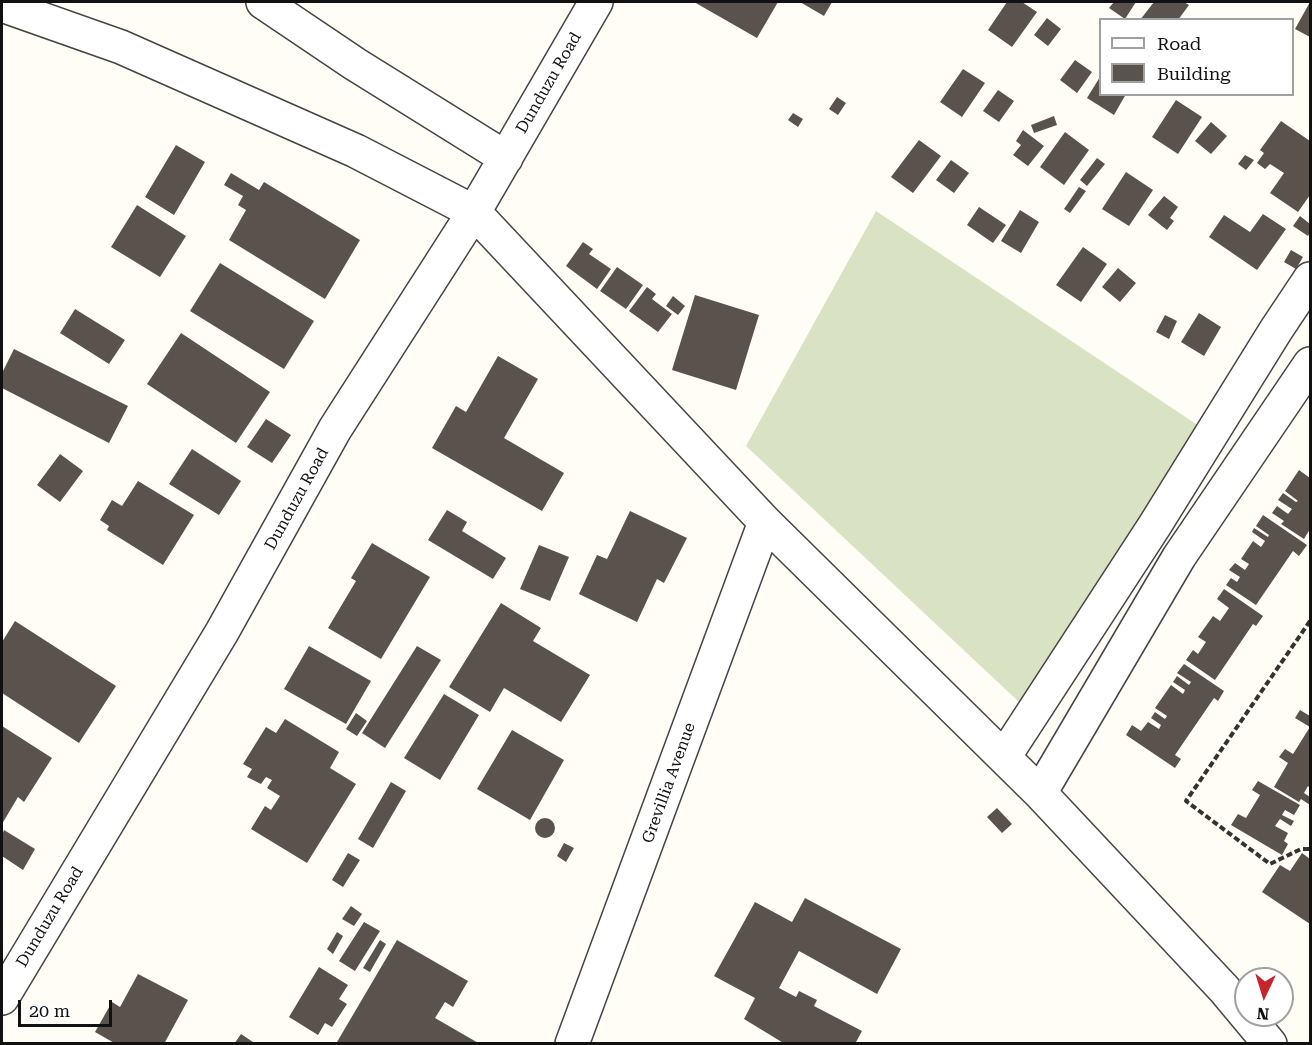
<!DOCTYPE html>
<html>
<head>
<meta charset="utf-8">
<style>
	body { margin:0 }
	#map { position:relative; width:1312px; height:1045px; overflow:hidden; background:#fffdf5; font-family:"Roboto Serif",serif }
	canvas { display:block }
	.frame { position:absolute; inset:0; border:3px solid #111; pointer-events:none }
	.legend { position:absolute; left:1099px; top:18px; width:195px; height:78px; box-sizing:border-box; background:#fff; border:2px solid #a0a0a0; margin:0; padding:8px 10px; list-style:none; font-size:18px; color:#111 }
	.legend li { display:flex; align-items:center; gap:12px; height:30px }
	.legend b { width:30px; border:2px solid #a0a0a0 }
	.north { position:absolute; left:1234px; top:967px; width:60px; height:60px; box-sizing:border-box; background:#fff; border:2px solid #a0a0a0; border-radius:50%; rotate:184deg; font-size:16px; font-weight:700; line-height:24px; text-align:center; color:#111 }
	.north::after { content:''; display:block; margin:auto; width:21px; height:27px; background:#c4262e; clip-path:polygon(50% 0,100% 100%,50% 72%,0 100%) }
	.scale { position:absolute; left:18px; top:1000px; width:94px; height:27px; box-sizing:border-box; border:3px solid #111; border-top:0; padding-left:8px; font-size:18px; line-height:21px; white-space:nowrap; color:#111; -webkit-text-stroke:4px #fff; paint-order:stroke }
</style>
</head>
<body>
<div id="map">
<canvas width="1312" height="1045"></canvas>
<div class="frame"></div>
<ul class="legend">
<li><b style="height:8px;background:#fff"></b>Road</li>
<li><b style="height:16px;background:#5a524d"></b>Building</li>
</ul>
<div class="north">N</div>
<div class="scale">20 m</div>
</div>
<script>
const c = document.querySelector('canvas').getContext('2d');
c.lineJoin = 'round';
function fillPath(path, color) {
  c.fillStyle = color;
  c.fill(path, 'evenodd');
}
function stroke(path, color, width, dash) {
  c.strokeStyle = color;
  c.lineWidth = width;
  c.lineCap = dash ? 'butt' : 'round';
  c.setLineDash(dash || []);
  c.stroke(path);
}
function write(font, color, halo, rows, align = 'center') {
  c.font = font + ' "Roboto Serif",serif';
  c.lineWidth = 6;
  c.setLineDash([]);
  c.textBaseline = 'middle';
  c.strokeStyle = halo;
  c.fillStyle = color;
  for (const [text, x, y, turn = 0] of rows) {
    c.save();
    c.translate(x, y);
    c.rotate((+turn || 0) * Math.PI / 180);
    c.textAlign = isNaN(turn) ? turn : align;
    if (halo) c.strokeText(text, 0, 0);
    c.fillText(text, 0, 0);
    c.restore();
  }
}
fillPath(new Path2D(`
	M876,211L1199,426L1019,702L746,446Z`), '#d9e3c4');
fillPath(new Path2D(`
	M694,2H778L757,38Z
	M800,2H832L824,16Z
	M1007,2H1022L1037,12L1012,47L988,30Z
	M1114,2H1136L1125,19L1109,8Z
	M1154,2H1184L1189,5L1178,20H1140Z
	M1310,2V37L1295,29Z
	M1047,18L1061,29L1048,46L1034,35Z
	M1075,60L1092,72L1077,93L1060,80Z
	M963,69L985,83L962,117L940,102Z
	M1100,77V94H1126L1114,115L1087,98Z
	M998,90L1014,101L999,122L983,111Z
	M837,97L846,103L838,115L829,109Z
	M1176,100L1202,117L1178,154L1152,137Z
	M793,113L803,119L798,127L788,120Z
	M1054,116L1057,125L1034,133L1031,125Z
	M1281,121L1310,141V195L1298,212L1270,193L1284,173L1270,164L1265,169L1257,163L1264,153L1260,150Z
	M1211,122L1227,136L1211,154L1195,141Z
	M1023,130L1044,146L1028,166L1013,155L1021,145L1016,141Z
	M1065,132L1089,150L1064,185L1040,167Z
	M919,140L941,156L913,193L891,177Z
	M176,145L205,162L174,215L145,197Z
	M1245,155L1254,160L1246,170L1238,164Z
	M1097,158L1105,164L1087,186L1080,180Z
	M951,160L969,173L954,193L936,180Z
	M1126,172L1153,190L1129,226L1102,209Z
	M231,173L259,190L264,182L360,240L325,299L229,240L246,210L238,205L243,196L224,185Z
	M1079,187L1086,191L1070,213L1064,209Z
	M1164,196L1178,207L1170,218L1174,221L1167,230L1148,215Z
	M137,205L186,236L160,277L111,247Z
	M979,207L1006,225L993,243L967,225Z
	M1020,210L1039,222L1021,253L1001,241Z
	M1263,214L1286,229L1257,270L1209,237L1224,215L1250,232Z
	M1300,216L1310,224V232L1308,236L1293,226Z
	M583,242L593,249L589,254L611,269L597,289L566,266Z
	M1083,247L1107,264L1081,302L1056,285Z
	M1291,250L1303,257L1296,269L1284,262Z
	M220,263L314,321L284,369L190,311Z
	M617,267L643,285L626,309L600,291Z
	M1118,268L1136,283L1120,302L1102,287Z
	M647,287L656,294L652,299L672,314L658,332L629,311Z
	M695,295L759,315L736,390L672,370Z
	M673,296L685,306L678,315L666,306Z
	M75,309L125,340L109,364L60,333Z
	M1199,313L1221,327L1204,356L1181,342Z
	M1165,315L1177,321L1169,339L1156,332Z
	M181,333L270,392L236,443L147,384Z
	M14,349L128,406L109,443L2,388V373Z
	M498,356L538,379L504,438L564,473L542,511L432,448L456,406L466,412Z
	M266,419L291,435L272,463L247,447Z
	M192,449L241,481L219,515L169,484Z
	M60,454L83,471L60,502L37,485Z
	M1299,470L1310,478V529L1304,539L1281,524L1284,521L1272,513L1277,506L1288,514L1292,509L1278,500L1283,493L1296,502L1298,501L1285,491Z
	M138,481L194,515L163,565L107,530L109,526L100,520L112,500L122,506Z
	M447,510L467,522L462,531L506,558L493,579L428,540Z
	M630,511L687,538L664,583L657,579L637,622L579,594L597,555L607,559Z
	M1263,515L1307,545L1299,556L1293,551L1256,605L1226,585L1231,578L1237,582L1240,577L1229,570L1235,563L1245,570L1249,564L1241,559L1253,541L1261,547L1265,541L1252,532L1254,528L1268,537L1269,535L1256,526Z
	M372,543L430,577L381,659L328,628L356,581L351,578Z
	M539,545L569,557L550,601L520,589Z
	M1224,589L1263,616L1256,626L1253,624L1215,680L1186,660L1193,650L1198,654L1206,642L1198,637L1213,616L1220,621L1229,608L1217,599Z
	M501,603L541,628L533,641L590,675L561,722L504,688L490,712L449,687Z
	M15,621L116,686L79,743L2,693V642Z
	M309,646L371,681L346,724L284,689Z
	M417,646L441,660L385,748L362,733Z
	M1184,664L1224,691L1218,701L1214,698L1175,755L1181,759L1175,768L1126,735L1132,725L1141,731L1148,722L1159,729L1161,725L1151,718L1155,712L1165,719L1167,716L1155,708L1171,685L1183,694L1185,690L1173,682L1177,676L1189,685L1191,682L1177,673Z
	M444,694L479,715L440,780L404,758Z
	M1300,710L1310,716V788L1308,786L1304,793L1310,797V805L1301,799L1299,802L1274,787L1288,763L1279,757L1285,749L1293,754L1310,727L1295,718Z
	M356,713L367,721L357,736L346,729Z
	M285,719L339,752L330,768L356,784L307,863L251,829L265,806L271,810L280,796L267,788L272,780L266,777L261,784L247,777L252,769L243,764L266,727L276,733Z
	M2,726L52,758L24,802L18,797L2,824Z
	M512,730L564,760L530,820L477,789Z
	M1258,781L1300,805L1294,815L1285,810L1282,815L1294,821L1291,826L1280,819L1275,826L1288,833L1284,841L1288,844L1282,855L1231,825L1238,814L1246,818L1260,795L1252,790Z
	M391,782L406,791L373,848L358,839Z
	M997,808L1012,824L1002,833L987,817Z
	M535 828a10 10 0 1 1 20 0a10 10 0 1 1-20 0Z
	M4,830L35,849L23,870L2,856V835Z
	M564,843L574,848L566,862L557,856Z
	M348,853L360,860L343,887L332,880Z
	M1302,853L1310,859V924L1262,892L1280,865L1290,871Z
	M805,898L901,949L877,994L799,951L779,988L796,997L799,991L817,1000L814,1006L862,1031L855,1044H785L744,1019L755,998L714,976L755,902L792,922Z
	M351,906L362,914L354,926L342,919Z
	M364,922L380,931L355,971L339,961Z
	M337,932L343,936L333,954L327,949Z
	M380,940L386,944L370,972L363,968Z
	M397,940L468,981L453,1007L445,1002L435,1018L480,1044H340L337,1042Z
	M319,967L348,985L339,999L347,1004L332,1027L325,1023L318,1035L289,1017Z
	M138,974L188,1000L164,1044H116L95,1032L112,1002L120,1007Z
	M241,1034L256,1044H234Z`), '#5a524d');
const minor = new Path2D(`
	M263,2L355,64L506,158
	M2,5L121,47L356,151L474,212L765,522L1040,793L1224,989L1270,1044
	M1004,757L1155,525L1276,330L1310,279
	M1040,793L1179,557L1310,364
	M2,998L222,632L335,429L474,212L596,2
	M572,1044L765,522`);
stroke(minor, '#444', 36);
stroke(new Path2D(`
	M1310,621L1186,801L1270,864L1301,849H1310`), '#333', 4, [6, 3]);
stroke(minor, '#fff', 33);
write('16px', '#111', '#fff', [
	["Dunduzu Road",549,83,-60],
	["Dunduzu Road",297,499,-61],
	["Grevillia Avenue",669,783,-70],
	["Dunduzu Road",50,917,-59]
]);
</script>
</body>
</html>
